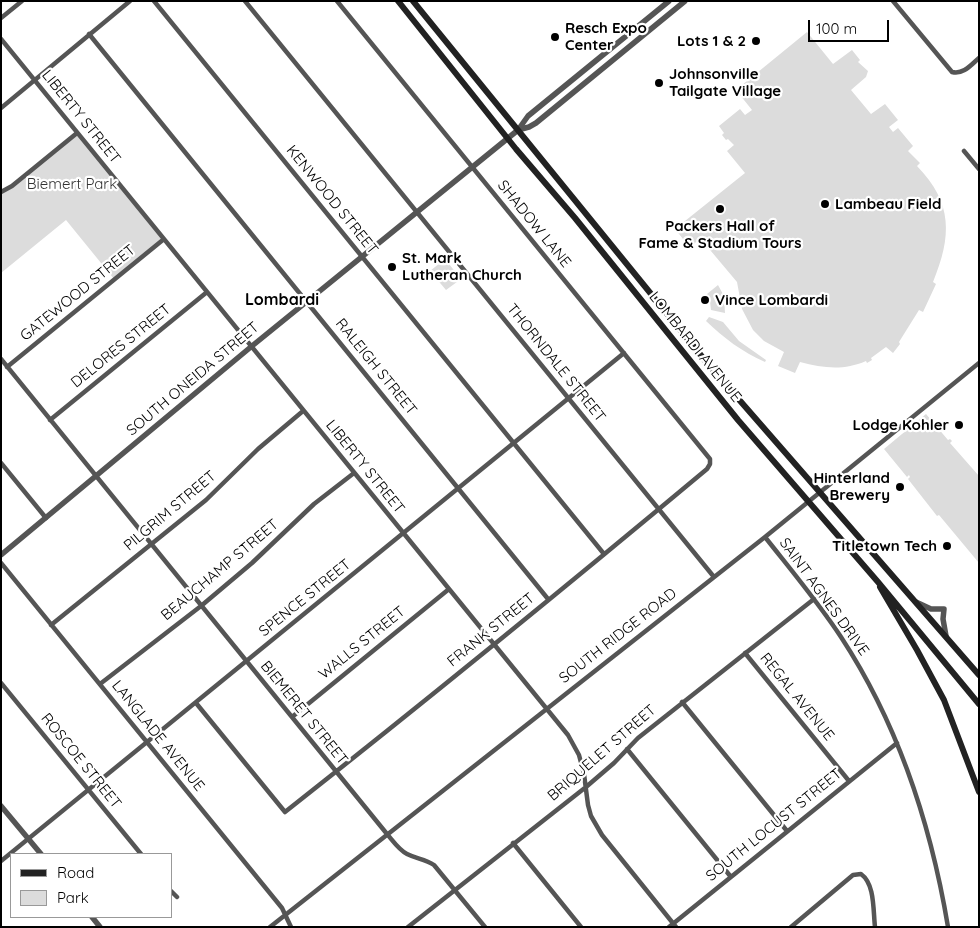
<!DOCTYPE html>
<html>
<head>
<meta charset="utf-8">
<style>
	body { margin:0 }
	#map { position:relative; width:980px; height:928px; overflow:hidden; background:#fff; font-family:Quicksand,sans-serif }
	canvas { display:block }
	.frame { position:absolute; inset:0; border:2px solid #000; pointer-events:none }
	.legend { position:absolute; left:10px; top:853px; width:162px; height:65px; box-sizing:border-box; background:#fff; border:1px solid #999; margin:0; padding:6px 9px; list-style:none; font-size:15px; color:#000 }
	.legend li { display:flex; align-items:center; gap:10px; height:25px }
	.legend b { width:25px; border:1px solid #999 }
	.scale { position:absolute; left:808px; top:20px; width:81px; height:22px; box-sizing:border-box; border:2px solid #000; border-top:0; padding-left:6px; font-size:15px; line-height:18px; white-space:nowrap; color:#000; -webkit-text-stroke:4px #fff; paint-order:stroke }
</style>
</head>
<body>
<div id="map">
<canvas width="980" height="928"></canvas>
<div class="frame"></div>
<ul class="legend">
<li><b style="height:6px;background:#222"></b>Road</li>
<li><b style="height:14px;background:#dcdcdc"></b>Park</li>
</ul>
<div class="scale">100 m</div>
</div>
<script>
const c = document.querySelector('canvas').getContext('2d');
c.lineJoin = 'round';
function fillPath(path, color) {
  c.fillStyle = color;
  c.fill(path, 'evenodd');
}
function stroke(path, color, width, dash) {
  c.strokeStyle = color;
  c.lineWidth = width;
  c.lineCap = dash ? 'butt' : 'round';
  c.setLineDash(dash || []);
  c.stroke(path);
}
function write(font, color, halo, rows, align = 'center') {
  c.font = font + ' Quicksand,sans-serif';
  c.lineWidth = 4.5;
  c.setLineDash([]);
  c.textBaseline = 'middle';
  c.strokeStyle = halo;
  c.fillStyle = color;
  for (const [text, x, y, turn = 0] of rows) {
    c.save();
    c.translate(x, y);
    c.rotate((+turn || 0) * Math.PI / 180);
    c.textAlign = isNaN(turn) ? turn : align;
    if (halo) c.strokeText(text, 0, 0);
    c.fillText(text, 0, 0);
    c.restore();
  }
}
fillPath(new Path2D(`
	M807,32L833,64L852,50L860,60L858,62L868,71L866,77L851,90L871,114L885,104L898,120L889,127L893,132L898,128L913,146L908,151L920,163L917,166C953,203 952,236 933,282L936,284L923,312L919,310L899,342L900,344L893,353L886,347L871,358L872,360L867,363L866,361C843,371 823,368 800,362L795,373L778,366L784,352L764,341L753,330L742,309L737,282L700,238L692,246L690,243L687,244L675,229L745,173L727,151L734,145L728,139L726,140L722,135L724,133L719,126L740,109L745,115L752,110L736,90Z
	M77,133L164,239L114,279L66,220L1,273V192Z
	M445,259L461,279L446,290L430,271Z
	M718,285L724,296L725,313L711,310L710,301L707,294Z
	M709,317L723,322L739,341L766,360L765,362C742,352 724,338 706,321Z
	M926,414L948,440L950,439L952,441L950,443L979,476V563L939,515L937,516L908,479L910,477L909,475L907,477L884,449Z`), '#dcdcdc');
stroke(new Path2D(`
	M154,1L604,554
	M245,1L714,577
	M893,1L952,72C963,75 971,65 979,58
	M1,18L22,1
	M89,34L548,599
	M1,39L568,735L579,755L584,774L588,805L591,816L602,835L676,927
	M1,108L130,1
	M964,151L979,169
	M1,192L12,186L77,133
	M1,359L387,834C393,841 399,850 407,854C417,859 425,859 434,865L485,927
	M7,367L164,239
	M50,420L207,292
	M1,463L46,518
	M765,537C791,570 818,602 841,637C898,724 931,825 948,927
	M1,563L282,908L291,927
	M51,625L206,500L258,449L303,411
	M745,653L849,781
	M1,683L141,854
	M100,684L201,606L252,563L314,504L354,473
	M682,702L787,831
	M196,703L285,812C427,700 568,585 707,469L710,464V459L337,1
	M292,717L449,589
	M627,749L731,877
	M513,843L581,927
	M1,861L624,353
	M171,891L177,897
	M270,927L765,537L979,363
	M408,927L586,787L614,763L638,738L814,599
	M669,927L897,743
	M791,927L853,875L861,874C875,884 873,910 875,927`), '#555', 4.5);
stroke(new Path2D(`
	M518,130L529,127L536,123L685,1
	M1,555L252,346L518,130L528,116L669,1
	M916,602L931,609H944L943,619L946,636
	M1,806L41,854
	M92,917L100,927`), '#555', 5.5);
stroke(new Path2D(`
	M398,1L516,149L575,218L738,420L878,582L979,704
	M413,1L708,364L979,675
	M880,587L917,650L944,700L979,792`), '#222', 6);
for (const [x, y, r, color] of [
	[555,37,5,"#000"],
	[756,41,5,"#000"],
	[659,83,5,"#000"],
	[825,204,5,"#000"],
	[720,209,5,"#000"],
	[392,267,5,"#000"],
	[705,300,5,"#000"],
	[959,425,5,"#000"],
	[900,487,5,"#000"],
	[947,546,5,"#000"]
]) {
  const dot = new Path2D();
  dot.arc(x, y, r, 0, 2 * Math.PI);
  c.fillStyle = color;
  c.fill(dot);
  stroke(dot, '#fff', 2);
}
write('bold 15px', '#000', '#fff', [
	["Resch Expo",565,28],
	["Center",565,45],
	["Lots 1 & 2",746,41,"right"],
	["Johnsonville",669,74],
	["Tailgate Village",669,91],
	["Lambeau Field",835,204],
	["Packers Hall of",720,226,"center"],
	["Fame & Stadium Tours",720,243,"center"],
	["St. Mark",402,258],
	["Lutheran Church",402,275],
	["Vince Lombardi",715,300],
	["Lodge Kohler",949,425,"right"],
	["Hinterland",890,478,"right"],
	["Brewery",890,495,"right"],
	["Titletown Tech",937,546,"right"]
], 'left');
write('15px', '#000', '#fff', [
	["LIBERTY STREET",81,117,51],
	["KENWOOD STREET",332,200,51],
	["SHADOW LANE",534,224,51],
	["GATEWOOD STREET",78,293,-39],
	["DELORES STREET",121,346,-39],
	["LOMBARDI AVENUE",695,347,51],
	["THORNDALE STREET",556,363,51],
	["RALEIGH STREET",376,367,51],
	["SOUTH ONEIDA STREET",193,379,-40],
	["LIBERTY STREET",365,467,51],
	["PILGRIM STREET",170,511,-40],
	["BEAUCHAMP STREET",220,570,-40],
	["SAINT AGNES DRIVE",824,597,54],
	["SPENCE STREET",305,598,-39],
	["FRANK STREET",491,630,-39],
	["SOUTH RIDGE ROAD",618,636,-38],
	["WALLS STREET",362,643,-39],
	["REGAL AVENUE",797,697,51],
	["BIEMERET STREET",304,713,51],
	["LANGLADE AVENUE",158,736,51],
	["BRIQUELET STREET",602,753,-41],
	["ROSCOE STREET",81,761,51],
	["SOUTH LOCUST STREET",774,825,-39]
]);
write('15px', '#333', '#fff', [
	["Biemert Park",72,184]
]);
write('bold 16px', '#000', '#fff', [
	["Lombardi",282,300]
]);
</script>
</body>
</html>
